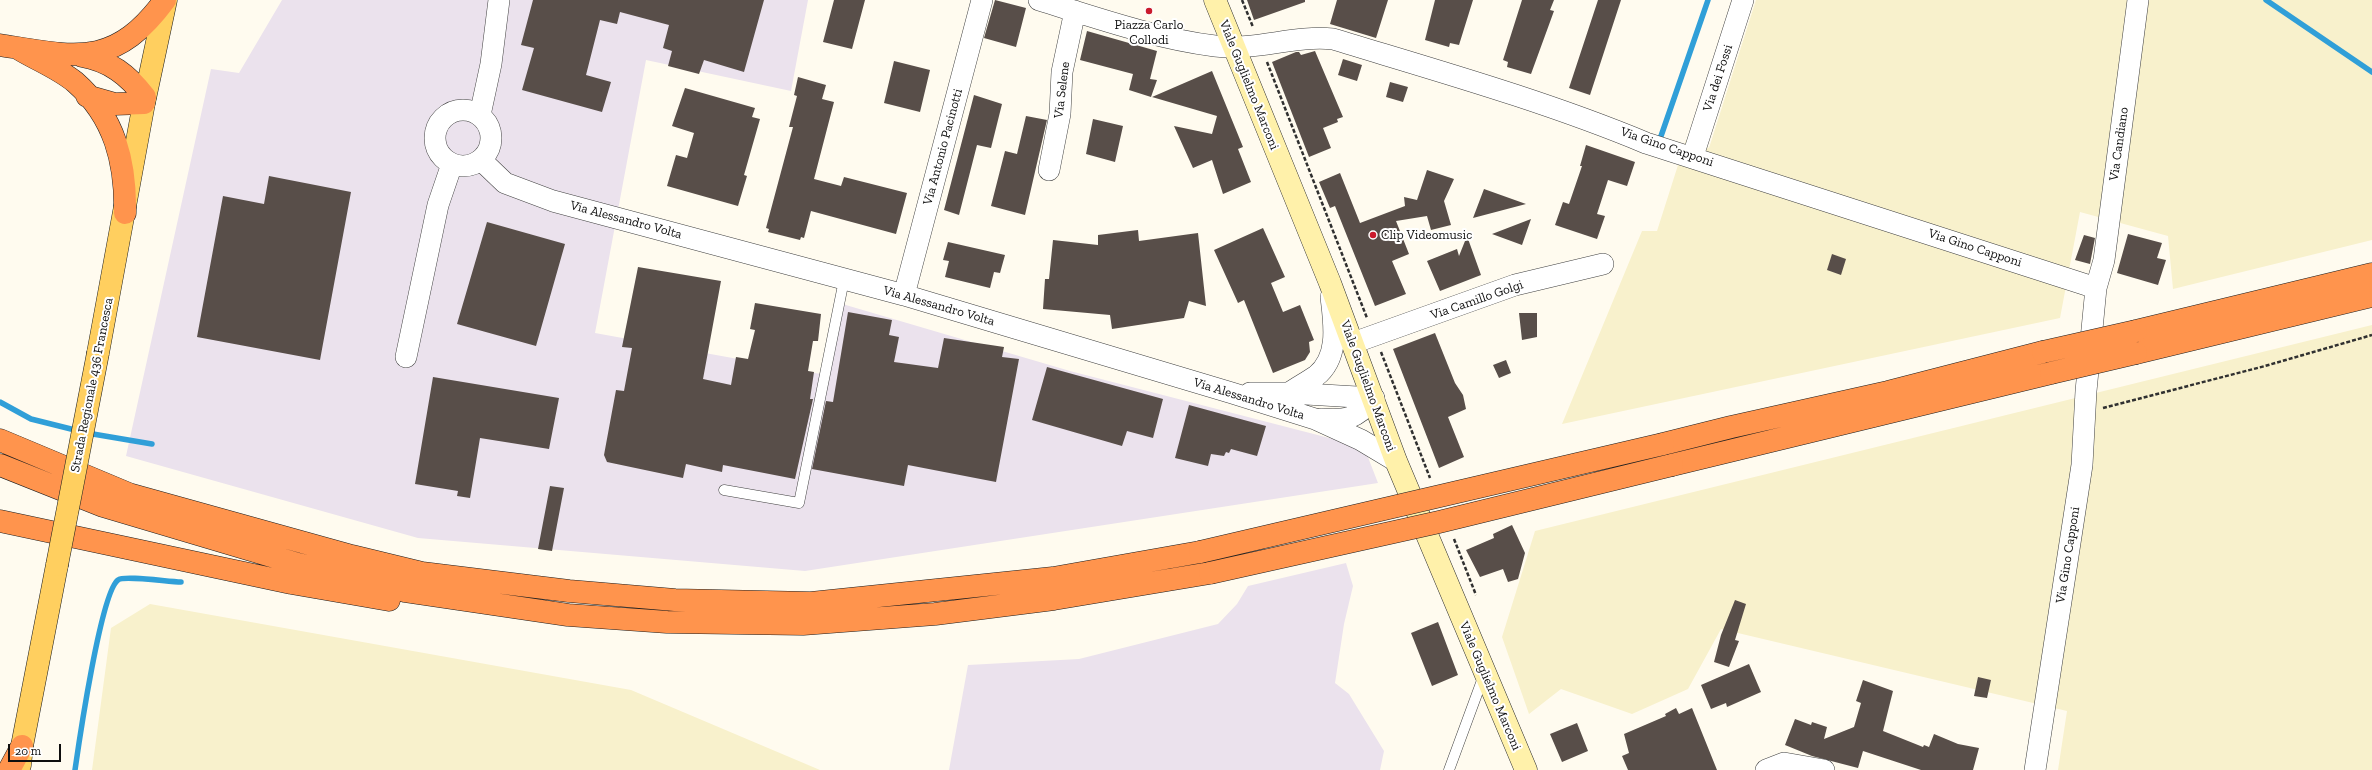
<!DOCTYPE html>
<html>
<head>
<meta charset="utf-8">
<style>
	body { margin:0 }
	#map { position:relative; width:2372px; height:770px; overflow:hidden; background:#fffbef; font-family:"Zilla Slab",serif }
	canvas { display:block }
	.scale { position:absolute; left:8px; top:744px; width:53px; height:18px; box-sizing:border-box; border:2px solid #0e0e0e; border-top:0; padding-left:5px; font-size:12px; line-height:14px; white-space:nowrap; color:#0e0e0e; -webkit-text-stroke:3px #fff; paint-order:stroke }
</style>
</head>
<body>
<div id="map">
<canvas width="2372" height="770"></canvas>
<div class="scale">20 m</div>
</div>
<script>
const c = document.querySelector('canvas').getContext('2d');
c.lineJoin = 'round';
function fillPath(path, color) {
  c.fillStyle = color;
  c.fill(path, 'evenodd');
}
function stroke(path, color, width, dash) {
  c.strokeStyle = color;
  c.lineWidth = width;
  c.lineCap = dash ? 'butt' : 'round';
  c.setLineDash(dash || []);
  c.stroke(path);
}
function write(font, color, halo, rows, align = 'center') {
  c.font = font + ' "Zilla Slab",serif';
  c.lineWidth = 4;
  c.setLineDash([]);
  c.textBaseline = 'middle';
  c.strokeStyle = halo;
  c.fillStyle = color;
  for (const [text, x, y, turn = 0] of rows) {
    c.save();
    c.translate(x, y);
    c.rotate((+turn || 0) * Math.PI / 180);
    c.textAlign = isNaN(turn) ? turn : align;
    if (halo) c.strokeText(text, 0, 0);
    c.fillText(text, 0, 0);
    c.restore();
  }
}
fillPath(new Path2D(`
	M282,0H808L791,91L646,60L595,333L826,375L839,303L1070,371L1364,447L1378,483L805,571L418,538L126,456L211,69L239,73Z
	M1346,563L1353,586L1344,624L1335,683L1349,694L1384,751L1380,770H949L968,665L1079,659L1218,624L1237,604L1248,586Z`), '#ebe2ed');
fillPath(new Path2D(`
	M1756,0H2372V240L2173,289L2168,236L2080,212L2060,318L1562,424L1642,231H1657L1686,140L1709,148Z
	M2372,325V770H2058L2067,711L1721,629L1688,689L1632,714L1561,689L1529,714L1502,637L1535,531Z
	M150,604L631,690L820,770H92L111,628Z`), '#f8f1cc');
stroke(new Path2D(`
	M2266,0L2372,72
	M1660,139L1708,0
	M0,402L31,419L79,431
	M87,433L152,444
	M75,770C79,742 101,592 118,580C124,575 169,582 181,582`), '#309fd8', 5.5);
fillPath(new Path2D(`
	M533,0H764L744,72L704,60L699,74L668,66L672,51L663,48L669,25L620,12L617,24L600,20L586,75L611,82L602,112L522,90L534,48L521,45Z
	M834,0H865L852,49L823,42Z
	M995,0L1026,8L1016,47L984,38Z
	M1247,0H1305V2L1254,20Z
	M1337,0H1388L1376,38L1330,24Z
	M1435,0H1473L1459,45L1450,43L1449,47L1425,40Z
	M1522,0H1554L1550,10L1554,11L1531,74L1507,67L1508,62L1503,60Z
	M1598,0H1621L1590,95L1569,88Z
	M1087,31L1157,51L1150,79L1157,80L1151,97L1129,90L1133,74L1080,60Z
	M1315,51L1343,117L1337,119L1338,122L1323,128L1331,148L1309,157L1272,62L1296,52H1299L1301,55Z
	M1343,59L1362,65L1357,81L1338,75Z
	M894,61L930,70L920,112L884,103Z
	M1212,71L1243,147L1238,149L1251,182L1223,194L1212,160L1193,168L1174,126L1212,134L1217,116L1152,97Z
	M798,77L826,85L822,99L834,102L814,179L841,186L844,177L907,193L896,234L811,211L804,238L801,237L800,240L768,232L769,229L766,228L793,127H789L797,96L794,95Z
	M1390,82L1408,87L1403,102L1386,97Z
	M685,88L755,108L752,117L760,119L744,175L747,176L738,206L667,186L676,155L687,158L694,133L672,126Z
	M974,95L1002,104L991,148L977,145L959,215L944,210Z
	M1026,116L1047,120L1025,215L991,206L1005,151L1017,154Z
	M1093,119L1123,126L1115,162L1086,154Z
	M1586,145L1635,162L1627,186L1608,180L1597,214L1605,216L1597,239L1555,225L1563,202L1569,204L1582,166H1580Z
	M1427,170L1454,179L1444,201L1451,225L1431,230L1427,216L1396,221L1409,254L1392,261L1406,294L1375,306L1335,206L1330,208L1319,182L1340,173L1360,223L1405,206L1404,197L1417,200Z
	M269,176L351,192L320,360L197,337L223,196L264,204Z
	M1484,189L1526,204L1473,218Z
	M1531,219L1522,245L1492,234Z
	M487,222L565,244L536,346L457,324Z
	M1263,228L1285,277L1271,283L1283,312L1300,305L1314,340L1309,342L1310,352L1305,360L1273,373L1244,300L1238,303L1214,250Z
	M1138,230L1139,241L1198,233L1206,306L1189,301L1184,318L1112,329L1110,315L1043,309L1045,279H1049L1053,240L1098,245V235Z
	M2128,234L2162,243L2157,258L2166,260L2158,285L2117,273Z
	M2084,235L2095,238L2090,264L2075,260Z
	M1467,236L1481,275L1440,291L1427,261L1457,249L1459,256Z
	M948,242L1005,255L1000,273L994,272L990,288L945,277L949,261L943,260Z
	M1832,254L1846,259L1841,275L1827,270Z
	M638,267L721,281L703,379L731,385L736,357L748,359L755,330L750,329L755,303L821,314L818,341H813L808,371L814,372L810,399H813L795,479L723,465L722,472L686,464L683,478L607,462L604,455L616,390L624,391L632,348L622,347Z
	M848,312L892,320L889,335L899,337L894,362L938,368L944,338L1004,347L1002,357L1019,359L996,482L908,465L904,486L812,469L826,401L833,402Z
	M1519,313H1537V337L1522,340Z
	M1435,333L1455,383L1463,395L1466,409L1448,417L1464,457L1439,468L1393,349Z
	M1506,360L1511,373L1499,378L1493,365Z
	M1047,367L1163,399L1153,438L1127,431L1122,446L1032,420Z
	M433,377L559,398L549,449L480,438L470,498L457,496L458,491L415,484Z
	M1189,405L1266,426L1257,456L1231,449L1229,453L1226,452L1224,456L1211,454L1208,466L1175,458Z
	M550,486L564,488L552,551L538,549Z
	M1512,525L1525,553L1518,579L1508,582L1503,569L1480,577L1466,550L1494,538L1493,534Z
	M1735,600L1746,604L1735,640L1739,641L1729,667L1714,662L1721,635Z
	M1438,622L1458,675L1432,686L1411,633Z
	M1749,664L1761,692L1727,707L1726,703L1711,709L1701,685Z
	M1978,677L1991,680L1987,698L1974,696Z
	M1863,680L1893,691L1883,731L1923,747L1924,745L1929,747L1934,734L1958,744L1979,748L1973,770H1921L1863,751L1858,768L1812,756L1785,745L1795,719L1811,725L1812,722L1827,727L1824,739L1854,727L1861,703L1856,701Z
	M1676,708L1679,714L1692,708L1717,770H1628L1622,756L1629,753L1624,734L1666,716L1665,714Z
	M1577,723L1588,751L1562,762L1550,734Z`), '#584e49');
const lane = new Path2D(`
	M724,490L799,503L844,280
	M1449,770L1484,675`);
const street = new Path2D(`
	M1039,0C1094,17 1157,39 1215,46C1256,51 1294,35 1333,39C1438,71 1545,101 1646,143L2096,288
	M435 138a28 28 0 1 1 56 0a28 28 0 1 1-56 0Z
	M480,115L491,64L499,0
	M1693,156L1743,0
	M481,160L505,183L553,201L904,295L1232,393L1315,419L1361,440L1396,461
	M1049,170L1060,114L1062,72L1075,11
	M904,295L982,0
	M1353,343L1515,285L1603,264
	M406,357L438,205L452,164
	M1250,393H1289L1374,398
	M1289,393C1298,387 1307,382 1316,376C1340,357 1334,323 1331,297
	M1321,419C1347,421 1356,419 1374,398
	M1766,770L1784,763L1824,770
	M2035,770L2082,465L2086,391L2096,288L2104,260L2138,0`);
const secondary = new Path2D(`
	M1215,0L1330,283L1396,461L1526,770`);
const primary = new Path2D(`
	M98,353L144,103L166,0
	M20,765L22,746L57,565`);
const highway = new Path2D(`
	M0,45C76,57 114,69 165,0
	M19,49C37,60 58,68 75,82C115,117 126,163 125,213
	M82,56C110,61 128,75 145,97
	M87,96L115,104L144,103
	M2136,331L2372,274
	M2136,353L2372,296
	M0,440L129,494L352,556L422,573L569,591L675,600L811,603L1053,578L1200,552
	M1663,444L1731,427L1888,392L2043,352
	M0,465L103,506L298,564L405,591L568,615L667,622L803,624L935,614L1054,599L1210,573
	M1672,465L2051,373
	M0,521L291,583L389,600
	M9,770L22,746`);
stroke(lane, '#414141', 11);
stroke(street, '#414141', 22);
stroke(secondary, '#303030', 23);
stroke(primary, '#1f1f1f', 23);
stroke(highway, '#1f1f1f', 23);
stroke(new Path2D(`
	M1242,0L1253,27
	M1267,62L1367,318
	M1381,352L1430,478
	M2103,408L2265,366L2372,335
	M1454,539L1476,595`), '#303030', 2.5, [4, 2]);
stroke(lane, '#fff', 10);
stroke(street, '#fff', 21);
stroke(secondary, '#fff1aa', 22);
stroke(primary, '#ffcf5f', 22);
stroke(highway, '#ff944d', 22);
const primaryBridge = new Path2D(`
	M57,565L98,353`);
const highwayBridge = new Path2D(`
	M2043,352L2136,331
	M2051,373L2136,353
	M1200,552L1663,444
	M1210,573L1439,522L1672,465`);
stroke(primaryBridge, '#1f1f1f', 23, []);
stroke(highwayBridge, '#1f1f1f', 23, []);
stroke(primaryBridge, '#ffcf5f', 22);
stroke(highwayBridge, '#ff944d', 22);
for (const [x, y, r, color] of [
	[1149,11,4,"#ca1a2d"],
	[1373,235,4,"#ca1a2d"]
]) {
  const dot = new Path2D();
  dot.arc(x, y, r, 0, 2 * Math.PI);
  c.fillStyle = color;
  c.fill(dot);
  stroke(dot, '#fff', 1.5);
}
write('13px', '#0e0e0e', '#fff', [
	["Piazza Carlo",1149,25],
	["Collodi",1149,40],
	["Clip Videomusic",1381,235,"left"]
]);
write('13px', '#0e0e0e', '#fff', [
	["Via dei Fossi",1718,78,-72],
	["Viale Guglielmo Marconi",1249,85,68],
	["Via Selene",1062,90,-83],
	["Via Candiano",2119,144,-82],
	["Via Antonio Pacinotti",943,147,-75],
	["Via Gino Capponi",1667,147,19],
	["Via Alessandro Volta",626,220,15],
	["Via Gino Capponi",1975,248,18],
	["Via Camillo Golgi",1477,300,-19],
	["Via Alessandro Volta",939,306,16],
	["Strada Regionale 436 Francesca",92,385,-79],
	["Viale Guglielmo Marconi",1368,386,70],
	["Via Alessandro Volta",1249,399,17],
	["Via Gino Capponi",2068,555,-81],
	["Viale Guglielmo Marconi",1490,686,67]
]);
</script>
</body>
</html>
